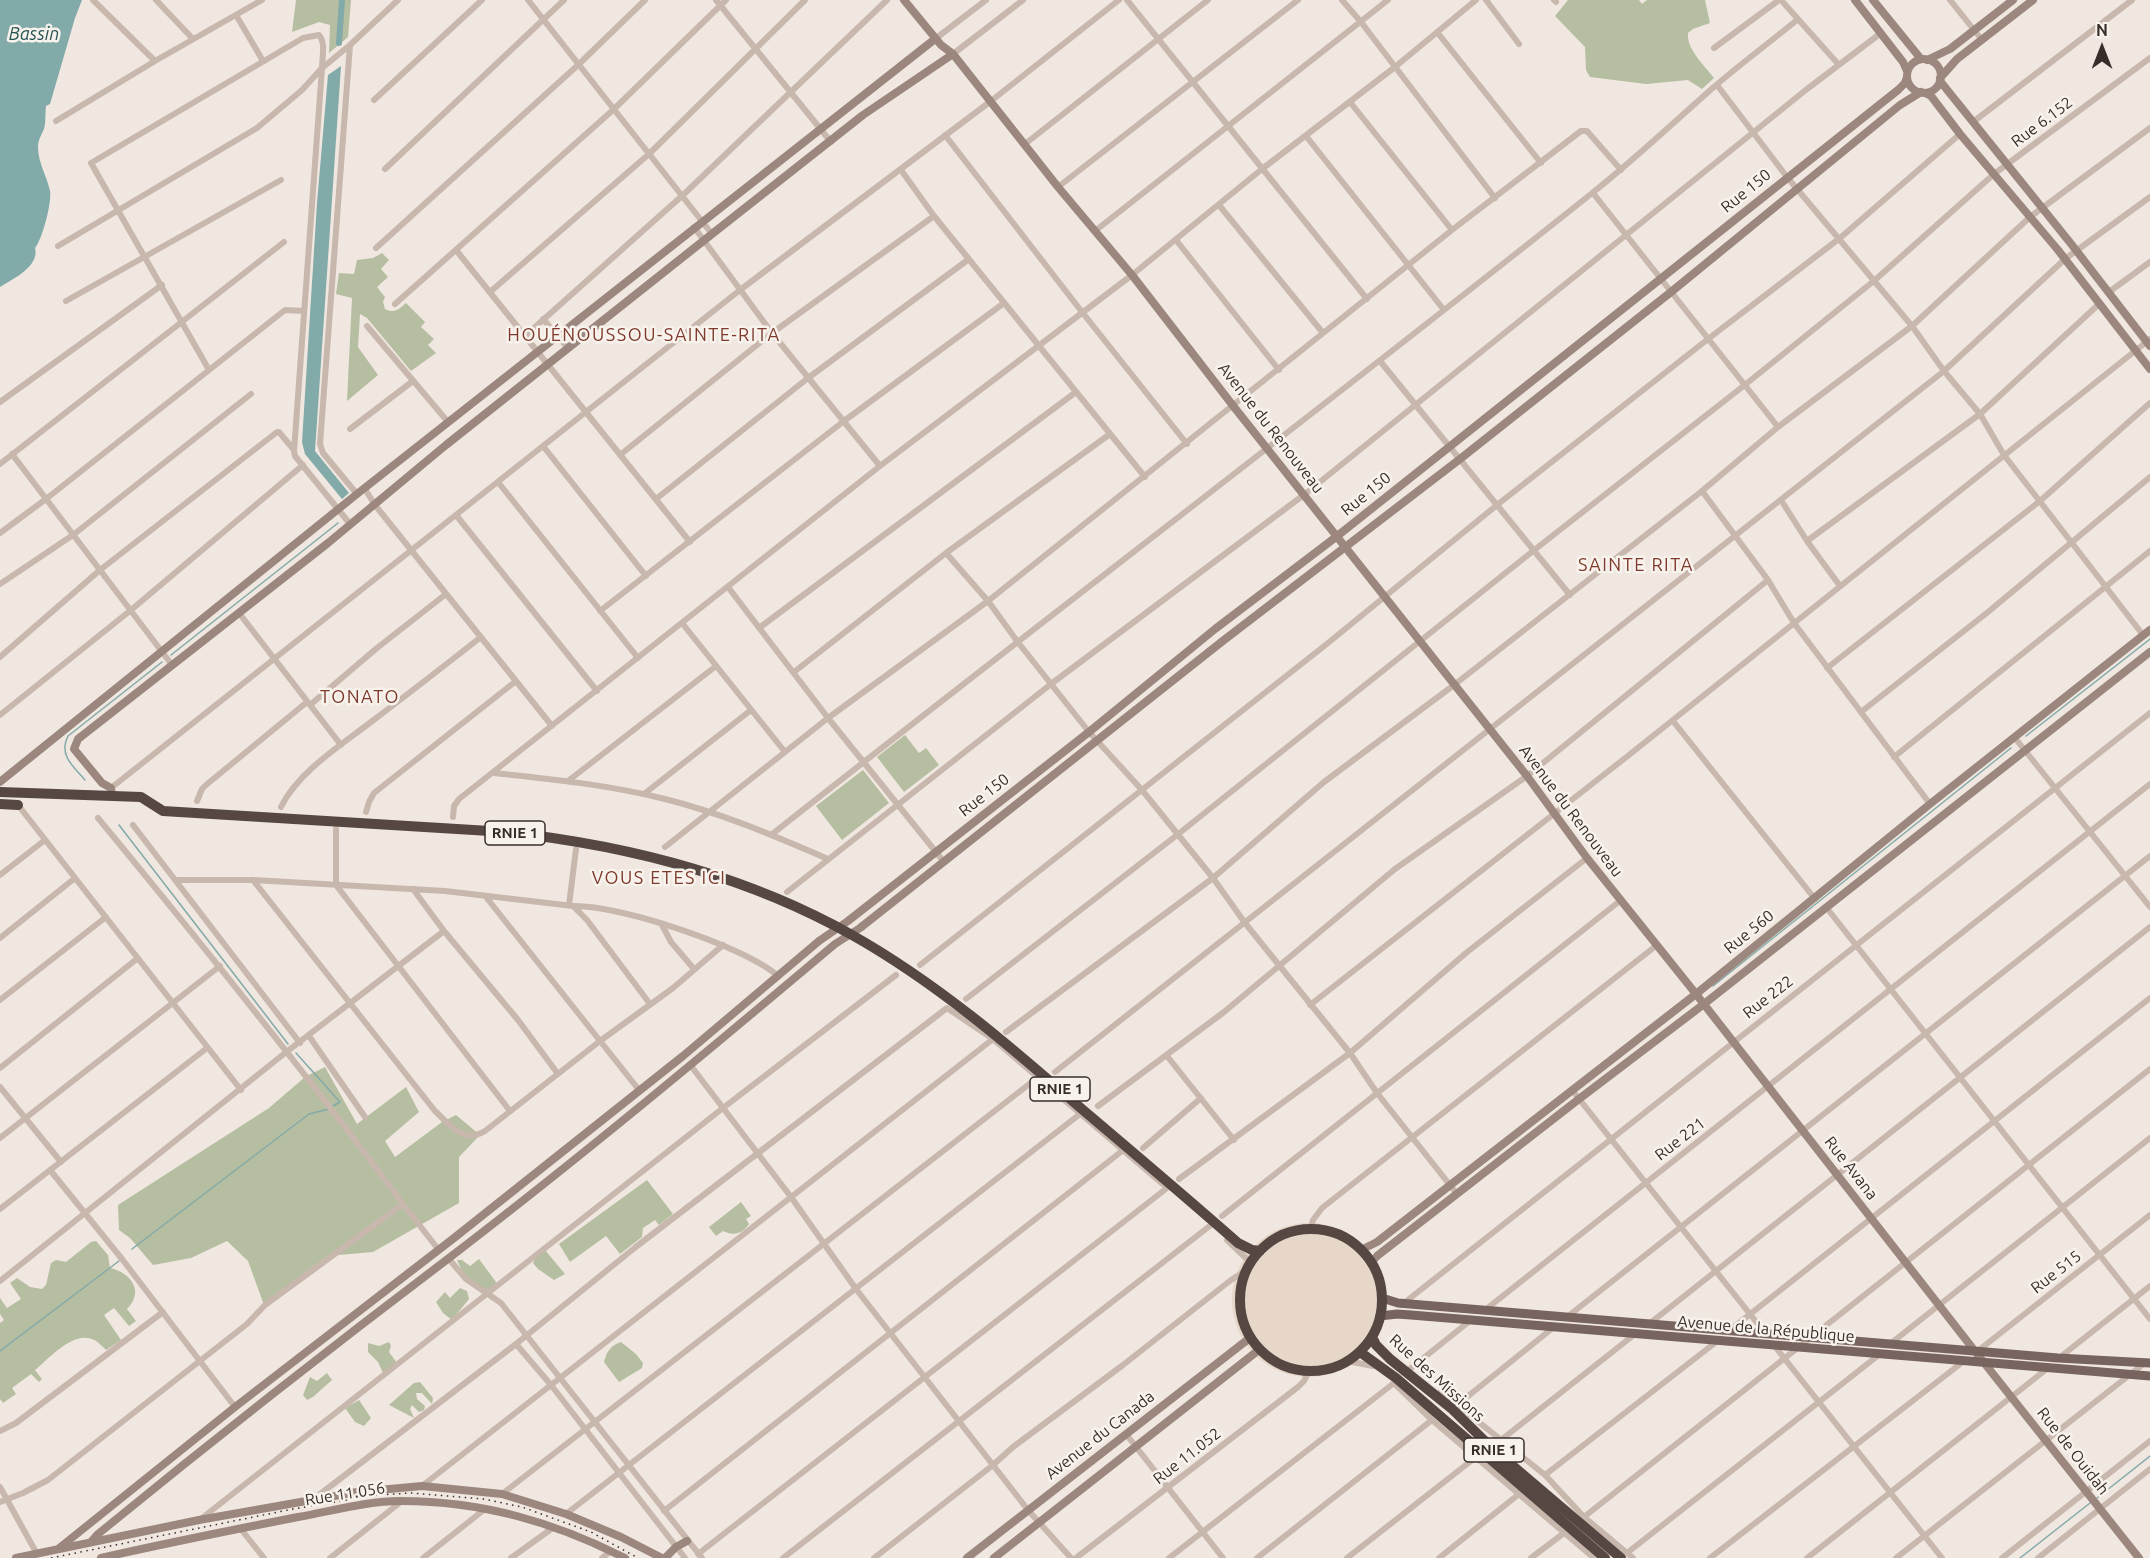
<!DOCTYPE html>
<html>
<head>
<meta charset="utf-8">
<style>
	body { margin:0 }
	#map { position:relative; width:2150px; height:1558px; overflow:hidden; background:#f0e7e0; font-family:Ubuntu,sans-serif }
	canvas { display:block }
	.north { position:absolute; left:2072px; top:18px; width:60px; height:60px; -webkit-text-stroke:4px #f8f2ec; paint-order:stroke; rotate:0deg; font-size:16px; font-weight:700; line-height:24px; text-align:center; color:#372e2b }
	.north::after { content:''; display:block; margin:auto; width:21px; height:27px; background:#372e2b; clip-path:polygon(50% 0,100% 100%,50% 72%,0 100%) }
</style>
</head>
<body>
<div id="map">
<canvas width="2150" height="1558"></canvas>
<div class="north">N</div>
</div>
<script>
const c = document.querySelector('canvas').getContext('2d');
c.lineJoin = 'round';
function fillPath(path, color) {
  c.fillStyle = color;
  c.fill(path, 'evenodd');
}
function stroke(path, color, width, dash) {
  c.strokeStyle = color;
  c.lineWidth = width;
  c.lineCap = dash ? 'butt' : 'round';
  c.setLineDash(dash || []);
  c.stroke(path);
}
function write(font, color, halo, rows, align = 'center') {
  c.font = font + ' Ubuntu,sans-serif';
  c.lineWidth = 5;
  c.setLineDash([]);
  c.textBaseline = 'middle';
  c.strokeStyle = halo;
  c.fillStyle = color;
  for (const [text, x, y, turn = 0] of rows) {
    c.save();
    c.translate(x, y);
    c.rotate((+turn || 0) * Math.PI / 180);
    c.textAlign = isNaN(turn) ? turn : align;
    if (halo) c.strokeText(text, 0, 0);
    c.fillText(text, 0, 0);
    c.restore();
  }
}
fillPath(new Path2D(`
	M296,0H351L348,37L329,53L330,25L319,22L292,32Z
	M1568,0H1639L1642,4L1647,0H1705L1710,23L1693,29L1688,33C1686,49 1705,66 1714,78L1702,89L1688,80L1646,84L1590,77L1586,70L1585,47L1555,16Z
	M382,253L389,260L381,269L388,277L377,287L385,297L383,302L385,309C394,314 399,309 406,303L425,322L421,327L434,339L428,345L436,353L411,371L367,318L360,314L358,347L378,375L347,401L352,298L336,294L339,273L354,274L357,260L373,258Z
	M905,735L919,753L926,748L939,765L904,792L877,757Z
	M863,770L889,803L842,840L816,806Z
	M325,1067L357,1124L406,1087L419,1112L385,1141L395,1157L442,1122L456,1115L480,1135L459,1157V1203L373,1252L327,1256L264,1305L248,1261L227,1241L191,1258L153,1265L130,1238L119,1230L118,1205L269,1108L305,1077Z
	M647,1180L673,1214L659,1225L655,1220L643,1228L642,1237L620,1254L606,1236L570,1262L559,1244Z
	M741,1202L751,1216L746,1219L749,1224C742,1234 734,1236 723,1231L716,1236L709,1227Z
	M96,1241L108,1255L110,1268C131,1273 145,1291 127,1309L136,1321L129,1326L114,1308L104,1315L121,1340L106,1350C103,1347 99,1343 96,1341C75,1328 50,1358 35,1370L42,1379L39,1382L31,1374L12,1388L16,1394L3,1403L0,1399V1323L4,1320L0,1314V1298L7,1308L21,1299L10,1283L17,1278L30,1287L42,1289L46,1285L51,1263L56,1260L66,1262L91,1242Z
	M540,1250H545L565,1274L554,1280L538,1269L533,1263Z
	M479,1259L496,1282L494,1289C476,1294 463,1275 457,1260H462L470,1266Z
	M460,1288L467,1291L469,1299L452,1320L443,1313L436,1302L445,1292L450,1298Z
	M389,1342L391,1346L389,1352L397,1363L383,1373L378,1362L368,1352V1343L379,1346Z
	M621,1342L636,1354L643,1363L642,1368L619,1382L604,1362C607,1351 610,1346 621,1342Z
	M327,1373L332,1380L313,1397L307,1400L303,1395L310,1377L317,1381Z
	M420,1382L433,1398L432,1404L422,1393H416L417,1399L425,1406L424,1410L419,1412L412,1405L410,1409L414,1418L389,1405L414,1383Z
	M359,1400L371,1418L364,1426L355,1422L345,1408Z`), '#b6bea1');
fillPath(new Path2D(`
	M1232 1300a77 77 0 1 1 154 0a77 77 0 1 1-154 0Z`), '#e7d7c9');
fillPath(new Path2D(`
	M0,0H82L75,18L50,104L46,106C45,113 46,123 44,129C41,136 38,140 38,147C38,163 47,176 50,191C52,203 42,240 35,248C40,266 13,279 0,287Z
	M341,66L315,451L349,493L342,499L305,454L302,442L317,203L328,75Z`), '#82aaa9');
stroke(new Path2D(`
	M171,655L338,523
	M2026,736L2150,639
	M85,780C74,767 58,755 68,736L162,662
	M119,825L288,1044
	M1713,986L2011,748
	M296,1053L340,1102L333,1106
	M132,1249L309,1114L329,1109
	M0,1351L119,1261
	M2097,1498L2150,1456
	M2020,1558L2090,1503`), '#82aaa9', 1.5);
stroke(new Path2D(`
	M339,43L342,0`), '#82aaa9', 6);
stroke(new Path2D(`
	M93,0L155,61
	M156,0L193,39
	M528,0L712,234
	M716,0L831,142
	M1127,0L1367,299
	M1342,0L1361,22L1495,198
	M1486,0L1519,44
	M1554,0L1556,2
	M1781,0L1839,65
	M1950,0L1982,40
	M236,15L263,61
	M1437,32L1541,163
	M935,39L986,0
	M350,45L320,444L323,453L357,494
	M1714,48L1779,0
	M953,54L1023,0
	M1717,85L1787,177L1912,326L1944,371L1980,414L2004,455L2143,635
	M374,100L482,0
	M1350,102L1452,230
	M56,121L155,61L262,0
	M1973,122L2132,0
	M945,135L1082,312L1187,444
	M1306,136L1444,310
	M1025,144L1208,0
	M385,169L564,0
	M901,170L934,216L1145,477
	M1058,187L1298,0
	M1593,193L1778,427
	M1219,205L1323,333
	M694,227L772,333L880,466
	M1095,231L1388,0
	M1176,240L1279,370
	M58,246L257,128L302,90L322,68L350,45L398,0
	M376,248L578,65L645,0
	M456,250L690,542
	M490,292L649,154L805,0
	M2109,292L2150,262
	M66,301L281,180
	M395,304L613,110L726,0
	M543,319L568,348
	M367,326L448,422
	M525,336L683,195L887,0
	M1380,361L1570,595
	M209,370L91,163L303,38L319,35C326,43 322,58 322,68L294,451L295,456L350,524
	M0,402L162,285
	M350,429L413,381
	M543,446L646,576
	M12,454L172,665
	M620,455L772,333L934,216
	M0,464L284,242
	M498,482L638,658
	M365,489L375,505L552,726
	M1702,491L1768,580L1794,623L1930,804
	M656,499L808,378L969,259
	M1781,500L1807,541L1840,586
	M456,515L597,691
	M0,533L46,499L285,310L304,311
	M1807,541L1980,414L2099,304
	M946,553L988,601L1017,641L1089,732L1142,790L1213,878L1245,923L1350,1053L1377,1093L1457,1194
	M0,584L73,535L251,394
	M728,587L828,718L944,862
	M600,611L844,421L1004,303
	M239,613L341,745
	M682,623L785,752
	M759,628L1076,392
	M0,657L100,570L277,432H279L294,450
	M1827,668L2040,501L2150,403
	M794,672L946,553L1110,434
	M310,705L377,648L446,594
	M1861,712L1988,612L2150,477
	M0,715L131,610L303,465
	M1673,721L1815,899
	M2015,738L2150,907
	M1894,757L2150,551
	M494,773C551,779 609,785 665,799C721,813 775,836 828,859
	M568,781L716,666
	M111,788L740,290L991,101L1119,0
	M644,794L751,710
	M197,801L202,789L206,785L307,702
	M18,805L241,1090
	M281,807C298,772 341,745 371,722C408,694 444,666 481,637
	M366,812L369,802L374,793L516,681
	M453,817L454,806L459,799L880,466L1132,275L1262,169L1395,67L1476,0
	M98,818C202,944 305,1072 403,1204
	M133,825L300,1043
	M336,829V885L510,1111
	M771,835C1043,620 1320,410 1591,194C1634,160 1674,122 1715,86C1742,63 1770,42 1797,20
	M665,847L828,718L988,601L1452,230L1581,131H1587L1621,170
	M0,875L45,840
	M175,880H253L445,891L573,906C619,905 744,946 778,976
	M253,880L435,1111C451,1126 463,1144 485,1131L600,1041L673,988L723,945
	M413,889L444,931L518,1020L558,1074
	M787,892L1051,684L1305,494L1807,89L1881,33
	M486,897L639,1090
	M569,905L576,849
	M573,906L587,920L650,1004
	M1826,907L2150,1319
	M662,925L671,942L694,969
	M0,938L75,878
	M920,965L1328,643L1497,505L1708,339L1840,238L1960,134
	M966,999L1177,835L1533,551L1746,384L1875,280L1994,174L2150,58
	M0,1000L106,917
	M1310,1005L1629,755L2150,339
	M1006,1032L1213,878L1324,782L1454,685L1702,491L1778,427L1912,326L2030,217L2150,128
	M309,1036L365,1117
	M1167,1056L1234,1140
	M691,1066L791,1197L856,1289L1028,1510L1071,1558
	M0,1068L138,958
	M1055,1072L1944,371L2065,259L2150,197
	M0,1087L61,1162
	M1572,1090L1765,1333
	M1098,1106L1224,1012L1395,869L1527,776L1768,580
	M0,1138L220,966
	M1143,1148L1201,1098
	M50,1170L122,1259L235,1407
	M1179,1179L1350,1053L1466,953L1587,858
	M0,1209L207,1048
	M1222,1216L1621,900
	M1310,1230L1313,1220L1322,1208L1657,945
	M1227,1240L1251,1263
	M448,1258L466,1279L501,1303L702,1558
	M0,1281L285,1053L444,931
	M1404,1303L2150,713
	M1485,1310L2150,784
	M1567,1317L2150,856
	M1649,1324L2150,927
	M1730,1330L2150,998
	M516,1344L551,1385L685,1558
	M1773,1344L1942,1558
	M1890,1344L2150,1138
	M1979,1350L2150,1215
	M2059,1358L2150,1286
	M1347,1361L1373,1366
	M1406,1372L1471,1320
	M1395,1384L1432,1420L1594,1558
	M1435,1394L1441,1393L1445,1395L1545,1475L1584,1517L1633,1558
	M1457,1405L1554,1327
	M0,1431L16,1423L163,1312
	M1126,1434L1223,1558
	M1501,1440L1635,1334
	M1545,1475L1720,1339
	M422,1486L993,1039
	M0,1487L37,1554
	M502,1494L1037,1078
	M315,1498L516,1344L637,1246L947,1008L993,1039L1165,1186
	M0,1502L23,1493L48,1480L247,1324L265,1305L403,1204L438,1249
	M664,1511L1122,1151
	M566,1514L1080,1114
	M1584,1517L2150,1069
	M202,1518L723,1108L896,975
	M240,1528L264,1558
	M1627,1553L1880,1354
	M698,1554L1167,1188
	M330,1558L402,1501
	M423,1558L485,1509
	M511,1558L554,1527
	M602,1558L611,1551
	M783,1558L1211,1225
	M874,1558L993,1465L1013,1447L1123,1365L1231,1280L1247,1270
	M1076,1558L1298,1387L1304,1381L1309,1371
	M1169,1558L1394,1383
	M1257,1558L1432,1420
	M1347,1558L1476,1457
	M1439,1558L1519,1494
	M1531,1558L1564,1533
	M1710,1558L1964,1361
	M1807,1558L2048,1368
	M1896,1558L2146,1362
	M2002,1558L2150,1441
	M2038,1558L2150,1469`), '#c7b7ad', 6);
stroke(new Path2D(`
	M904,0L941,45L953,54L1058,187L1132,275L1234,407L1527,776L1587,858L1696,994L1974,1350L2139,1558
	M1855,0L1903,62L1907,71
	M1873,0L1921,59
	M1907 76a17 17 0 1 1 34 0a17 17 0 1 1-34 0Z
	M1927,60L1950,49L2013,0
	M1940,78L1957,59L2033,0
	M1940,81L2072,245L2150,346
	M1925,93L1931,96L1960,134L2058,250L2150,369
	M0,782L357,494L935,39
	M112,796L111,788L102,783L74,749L78,739L328,543L446,445L712,234L863,115L953,54
	M1361,1250L1377,1242L1696,994L1930,804L2150,630
	M1371,1263L1377,1256L1579,1099L1704,1004L2150,652
	M91,1542L98,1534C213,1440 330,1348 449,1258C581,1157 708,1051 835,944L860,928L1224,640L1460,459L1671,292L1900,105L1921,92
	M58,1549L235,1407L454,1238L683,1056L819,941L848,921L1089,732L1215,629L1336,537L1898,90L1905,83L1907,77
	M16,1558L199,1520L357,1492L422,1486L502,1494L566,1514L621,1537L662,1558
	M101,1558C166,1543 232,1530 298,1517C332,1511 367,1501 401,1501C482,1501 554,1522 625,1558
	M665,1558L676,1547L687,1541
	M967,1558L1251,1337
	M994,1558L1260,1349`), '#9b877e', 8);
stroke(new Path2D(`
	M1382,1298L1398,1303L2058,1358L2150,1363
	M1380,1316L1397,1314L1411,1315L2150,1376`), '#77645e', 9);
stroke(new Path2D(`
	M0,792L141,797L163,811L506,832C626,845 747,876 852,935C937,983 1010,1046 1083,1110C1135,1154 1187,1198 1238,1243L1252,1250L1260,1251
	M0,804L18,805
	M1240 1300a71 71 0 1 1 142 0a71 71 0 1 1-142 0Z
	M1372,1337L1376,1345L1390,1359L1451,1408L1493,1449L1621,1558
	M1360,1352L1396,1378L1605,1558`), '#564743', 10);
stroke(new Path2D(`
	M51,1558L293,1509L378,1495L411,1493L484,1499L522,1507L591,1532L638,1558`), '#372e2b', 1.5, [1.5, 4.5]);
for (const [x, y, w] of [
	[515,833,60],
	[1060,1089,60],
	[1494,1450,60]
]) {
  const box = new Path2D();
  box.roundRect(x - w / 2, y - 12, w, 24, 4.5);
  c.fillStyle = '#f8f2ec';
  c.fill(box);
  stroke(box, '#372e2b', 1.5);
}
write('bold 15px', '#372e2b', null, [
	["RNIE 1",515,833],
	["RNIE 1",1060,1089],
	["RNIE 1",1494,1450]
]);
write('16px', '#372e2b', '#f8f2ec', [
	["Rue 6.152",2042,122,-37],
	["Rue 150",1746,191,-39],
	["Avenue du Renouveau",1271,428,52],
	["Rue 150",1366,494,-39],
	["Rue 150",984,795,-38],
	["Avenue du Renouveau",1571,811,53],
	["Rue 560",1749,932,-39],
	["Rue 222",1768,997,-38],
	["Rue 221",1680,1139,-38],
	["Rue Avana",1851,1168,52],
	["Rue 515",2056,1272,-38],
	["Avenue de la République",1766,1329,5],
	["Rue des Missions",1437,1378,42],
	["Avenue du Canada",1100,1435,-38],
	["Rue de Ouidah",2073,1451,52],
	["Rue 11.052",1187,1456,-38],
	["Rue 11.056",345,1494,-9]
]);
write('italic 18px', '#255453', '#f8f2ec', [
	["Bassin",34,34]
]);
c.letterSpacing = '1.5px';
write('18px', '#7d3a2d', '#f8f2ec', [
	["HOUÉNOUSSOU-SAINTE-RITA",644,335],
	["SAINTE RITA",1636,565],
	["TONATO",360,697],
	["VOUS ETES ICI",659,878]
]);
c.letterSpacing = '0px';
</script>
</body>
</html>
